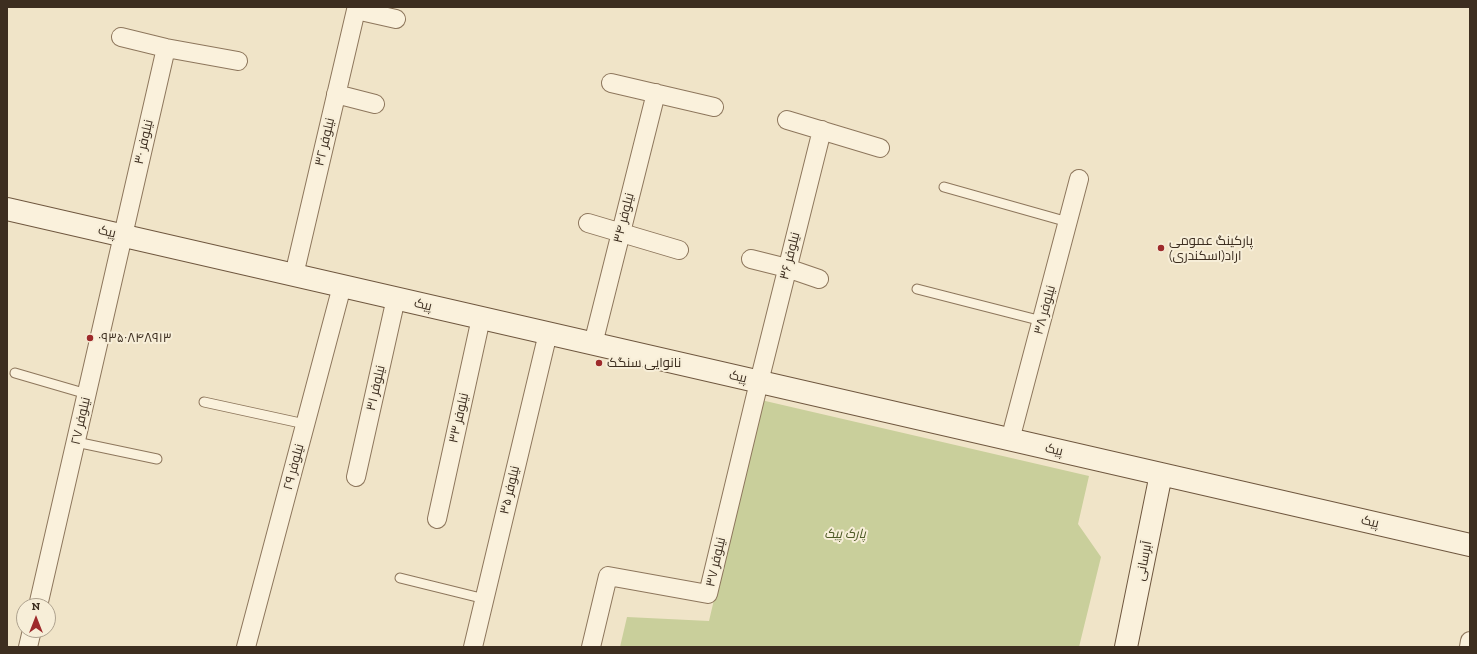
<!DOCTYPE html>
<html>
<head>
<meta charset="utf-8">
<style>
	body { margin:0 }
	#map { position:relative; width:1477px; height:654px; overflow:hidden; background:#f0e4c8; font-family:"Zilla Slab",serif }
	canvas { display:block }
	.frame { position:absolute; inset:0; border:8px solid #3d2e20; pointer-events:none }
	.north { position:absolute; left:16px; top:598px; width:40px; height:40px; box-sizing:border-box; background:#f7eed8; border:1px solid #ada18e; border-radius:50%; rotate:0deg; font-size:11px; font-weight:700; line-height:16px; text-align:center; color:#3d2e20 }
	.north::after { content:''; display:block; margin:auto; width:14px; height:18px; background:#9e2a2b; clip-path:polygon(50% 0,100% 100%,50% 72%,0 100%) }
</style>
</head>
<body>
<div id="map">
<canvas width="1477" height="654"></canvas>
<div class="frame"></div>
<div class="north">N</div>
</div>
<script>
const c = document.querySelector('canvas').getContext('2d');
c.lineJoin = 'round';
function fillPath(path, color) {
  c.fillStyle = color;
  c.fill(path, 'evenodd');
}
function stroke(path, color, width, dash) {
  c.strokeStyle = color;
  c.lineWidth = width;
  c.lineCap = dash ? 'butt' : 'round';
  c.setLineDash(dash || []);
  c.stroke(path);
}
function write(font, color, halo, rows, align = 'center') {
  c.font = font + ' "Zilla Slab",Cairo,serif';
  c.lineWidth = 4;
  c.setLineDash([]);
  c.textBaseline = 'middle';
  c.strokeStyle = halo;
  c.fillStyle = color;
  for (const [text, x, y, turn = 0] of rows) {
    c.save();
    c.translate(x, y);
    c.rotate((+turn || 0) * Math.PI / 180);
    c.textAlign = isNaN(turn) ? turn : align;
    if (halo) c.strokeText(text, 0, 0);
    c.fillText(text, 0, 0);
    c.restore();
  }
}
fillPath(new Path2D(`
	M761,400L1089,476L1078,524L1101,557L1079,647H620L627,617L709,621Z`), '#c9cf9b');
const lane = new Path2D(`
	M944,187L1068,222
	M917,289L1042,321
	M15,373L87,394
	M204,402L305,424
	M76,442L157,459
	M400,578L485,599`);
const street = new Path2D(`
	M121,37L166,48L238,61
	M611,83L714,107
	M336,94L375,104
	M787,120L880,148
	M588,223L679,250
	M751,259L787,268L819,279
	M294,275L356,10L396,19
	M593,344L656,93
	M1010,440L1079,179
	M356,477L396,298
	M437,519L481,318
	M38,606L166,48
	M28,647L32,630
	M246,647L342,286
	M473,647L548,333
	M591,647L608,576L708,594L759,382L822,130
	M1469,647L1470,641`);
const secondary = new Path2D(`
	M7,209L1470,545
	M1126,647L1161,474`);
stroke(lane, '#8d765c', 11);
stroke(street, '#8d765c', 20);
stroke(secondary, '#6f573f', 24);
stroke(lane, '#faf1dc', 9);
stroke(street, '#faf1dc', 18);
stroke(secondary, '#faf1dc', 22);
for (const [x, y, r, color] of [
	[1161,248,4,"#9e2a2b"],
	[90,338,4,"#9e2a2b"],
	[599,363,4,"#9e2a2b"]
]) {
  const dot = new Path2D();
  dot.arc(x, y, r, 0, 2 * Math.PI);
  c.fillStyle = color;
  c.fill(dot);
  stroke(dot, '#f7eed8', 1.5);
}
write('13px', '#3d2e20', '#f7eed8', [
	["نیلوفر ۳۰",144,142,-77],
	["نیلوفر ۳۲",325,142,-77],
	["نیلوفر ۳۴",624,218,-76],
	["پیک",107,232,13],
	["نیلوفر ۳۶",790,256,-76],
	["پیک",423,305,13],
	["نیلوفر ۳۸",1045,310,-75],
	["پیک",738,377,13],
	["نیلوفر ۳۱",376,388,-77],
	["نیلوفر ۳۳",459,418,-77],
	["نیلوفر ۲۷",81,421,-77],
	["پیک",1054,450,13],
	["نیلوفر ۲۹",294,467,-75],
	["نیلوفر ۳۵",510,490,-77],
	["پیک",1370,522,13],
	["آبرسانی",1144,561,-79],
	["نیلوفر ۳۷",716,562,-77]
]);
write('13px', '#3d2e20', '#f7eed8', [
	["پارکینگ عمومی",1169,241],
	["اراد(اسکندری)",1169,256],
	["۰۹۳۵۰۸۴۸۹۱۳",98,338],
	["نانوایی سنگک",607,363]
], 'left');
write('italic 13px', '#4d5a26', '#f7eed8', [
	["پارک پیک",845,534]
]);
</script>
</body>
</html>
